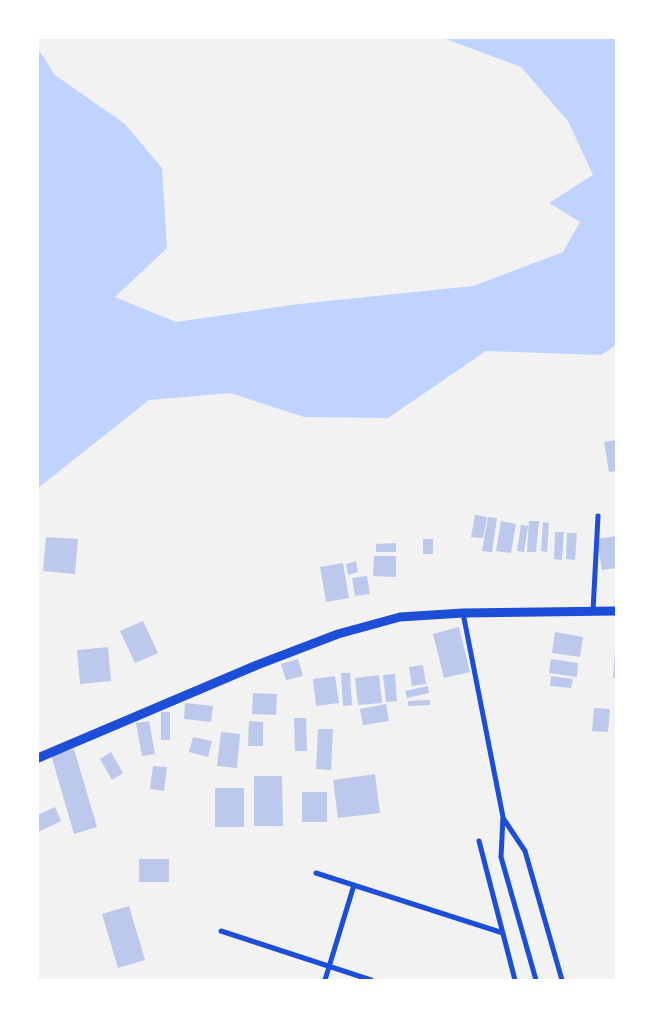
<!DOCTYPE html>
<html>
<head>
<meta charset="utf-8">
<style>
	body { margin:0 }
	#map { position:relative; width:654px; height:1018px; overflow:hidden; background:#f2f2f2; font-family:Montserrat,sans-serif }
	canvas { display:block }
	.frame { position:absolute; inset:0; border:39px solid #fff; pointer-events:none }
</style>
</head>
<body>
<div id="map">
<canvas width="654" height="1018"></canvas>
<div class="frame"></div>
</div>
<script>
const c = document.querySelector('canvas').getContext('2d');
c.lineJoin = 'round';
function fillPath(path, color) {
  c.fillStyle = color;
  c.fill(path, 'evenodd');
}
function stroke(path, color, width, dash) {
  c.strokeStyle = color;
  c.lineWidth = width;
  c.lineCap = dash ? 'butt' : 'round';
  c.setLineDash(dash || []);
  c.stroke(path);
}
fillPath(new Path2D(`
	M443,38H616V345L601,355L486,351L388,418L304,417L230,393L149,400L38,488V49L55,75L125,124L162,168L167,248L115,297L176,322L299,304L473,286L563,252L580,222L549,203L593,175L568,121L521,67Z`), '#bfd3fe');
fillPath(new Path2D(`
	M616,440V471L609,472L604,442Z
	M475,515L487,517L483,538L471,537Z
	M488,517L497,518L492,552L482,551Z
	M501,521L516,524L511,553L496,551Z
	M529,521H539L536,552H527Z
	M543,522L549,523L547,552L541,551Z
	M521,525L528,526L524,552L517,551Z
	M555,532H564L562,560L554,559Z
	M567,533H577L575,560L566,559Z
	M616,536V568L602,570L597,539Z
	M46,537L78,539L75,574L43,571Z
	M423,539H433V554H423Z
	M396,543V552H376V544Z
	M374,556H396V577L373,576Z
	M356,561L358,572L348,575L346,564Z
	M343,563L349,598L326,602L320,567Z
	M367,576L370,594L355,596L352,578Z
	M143,621L158,653L135,663L120,631Z
	M459,627L470,672L444,678L433,634Z
	M555,632L583,637L580,657L552,653Z
	M108,647L111,681L80,684L77,650Z
	M615,650H616V678H613Z
	M298,659L303,676L286,680L281,664Z
	M551,659L578,663L577,677L549,673Z
	M423,665L426,684L412,686L409,667Z
	M341,673H350L352,705L343,706Z
	M395,674L397,701L386,702L383,675Z
	M379,675L382,703L358,705L355,678Z
	M335,676L339,703L316,706L313,679Z
	M551,676L573,679L571,688L550,686Z
	M428,686L429,693L407,698L405,691Z
	M253,693L277,694L276,715L252,714Z
	M430,700V705L408,706V701Z
	M185,703L213,706L211,722L184,719Z
	M386,704L389,721L363,725L360,709Z
	M594,708L610,709L608,732L592,731Z
	M161,712H170V740H161Z
	M294,718H306L307,751H295Z
	M149,721L155,754L142,756L136,723Z
	M249,721L263,722V746H248Z
	M318,729H333L331,770L316,769Z
	M221,732L240,734L237,768L217,766Z
	M193,737L212,741L208,757L189,752Z
	M74,749L97,827L74,834L51,755Z
	M111,752L123,773L112,780L100,759Z
	M153,766L167,767L164,791L150,789Z
	M375,774L380,813L338,818L333,780Z
	M254,776H282L283,826H254Z
	M215,788H244V827H215Z
	M302,792H327V822H302Z
	M55,807L61,821L38,832V815Z
	M139,859H169V882H139Z
	M129,906L145,960L118,968L102,914Z`), '#bdc9ec');
stroke(new Path2D(`
	M593,611L598,516
	M463,613L503,817L501,857L536,980
	M503,818L525,851L562,980
	M479,841L515,980
	M316,873L503,933
	M221,931L371,980
	M325,980L354,885`), '#1d4ed8', 5);
stroke(new Path2D(`
	M38,758L257,665L338,634L400,617L463,613L616,611`), '#1d4ed8', 9);
</script>
</body>
</html>
